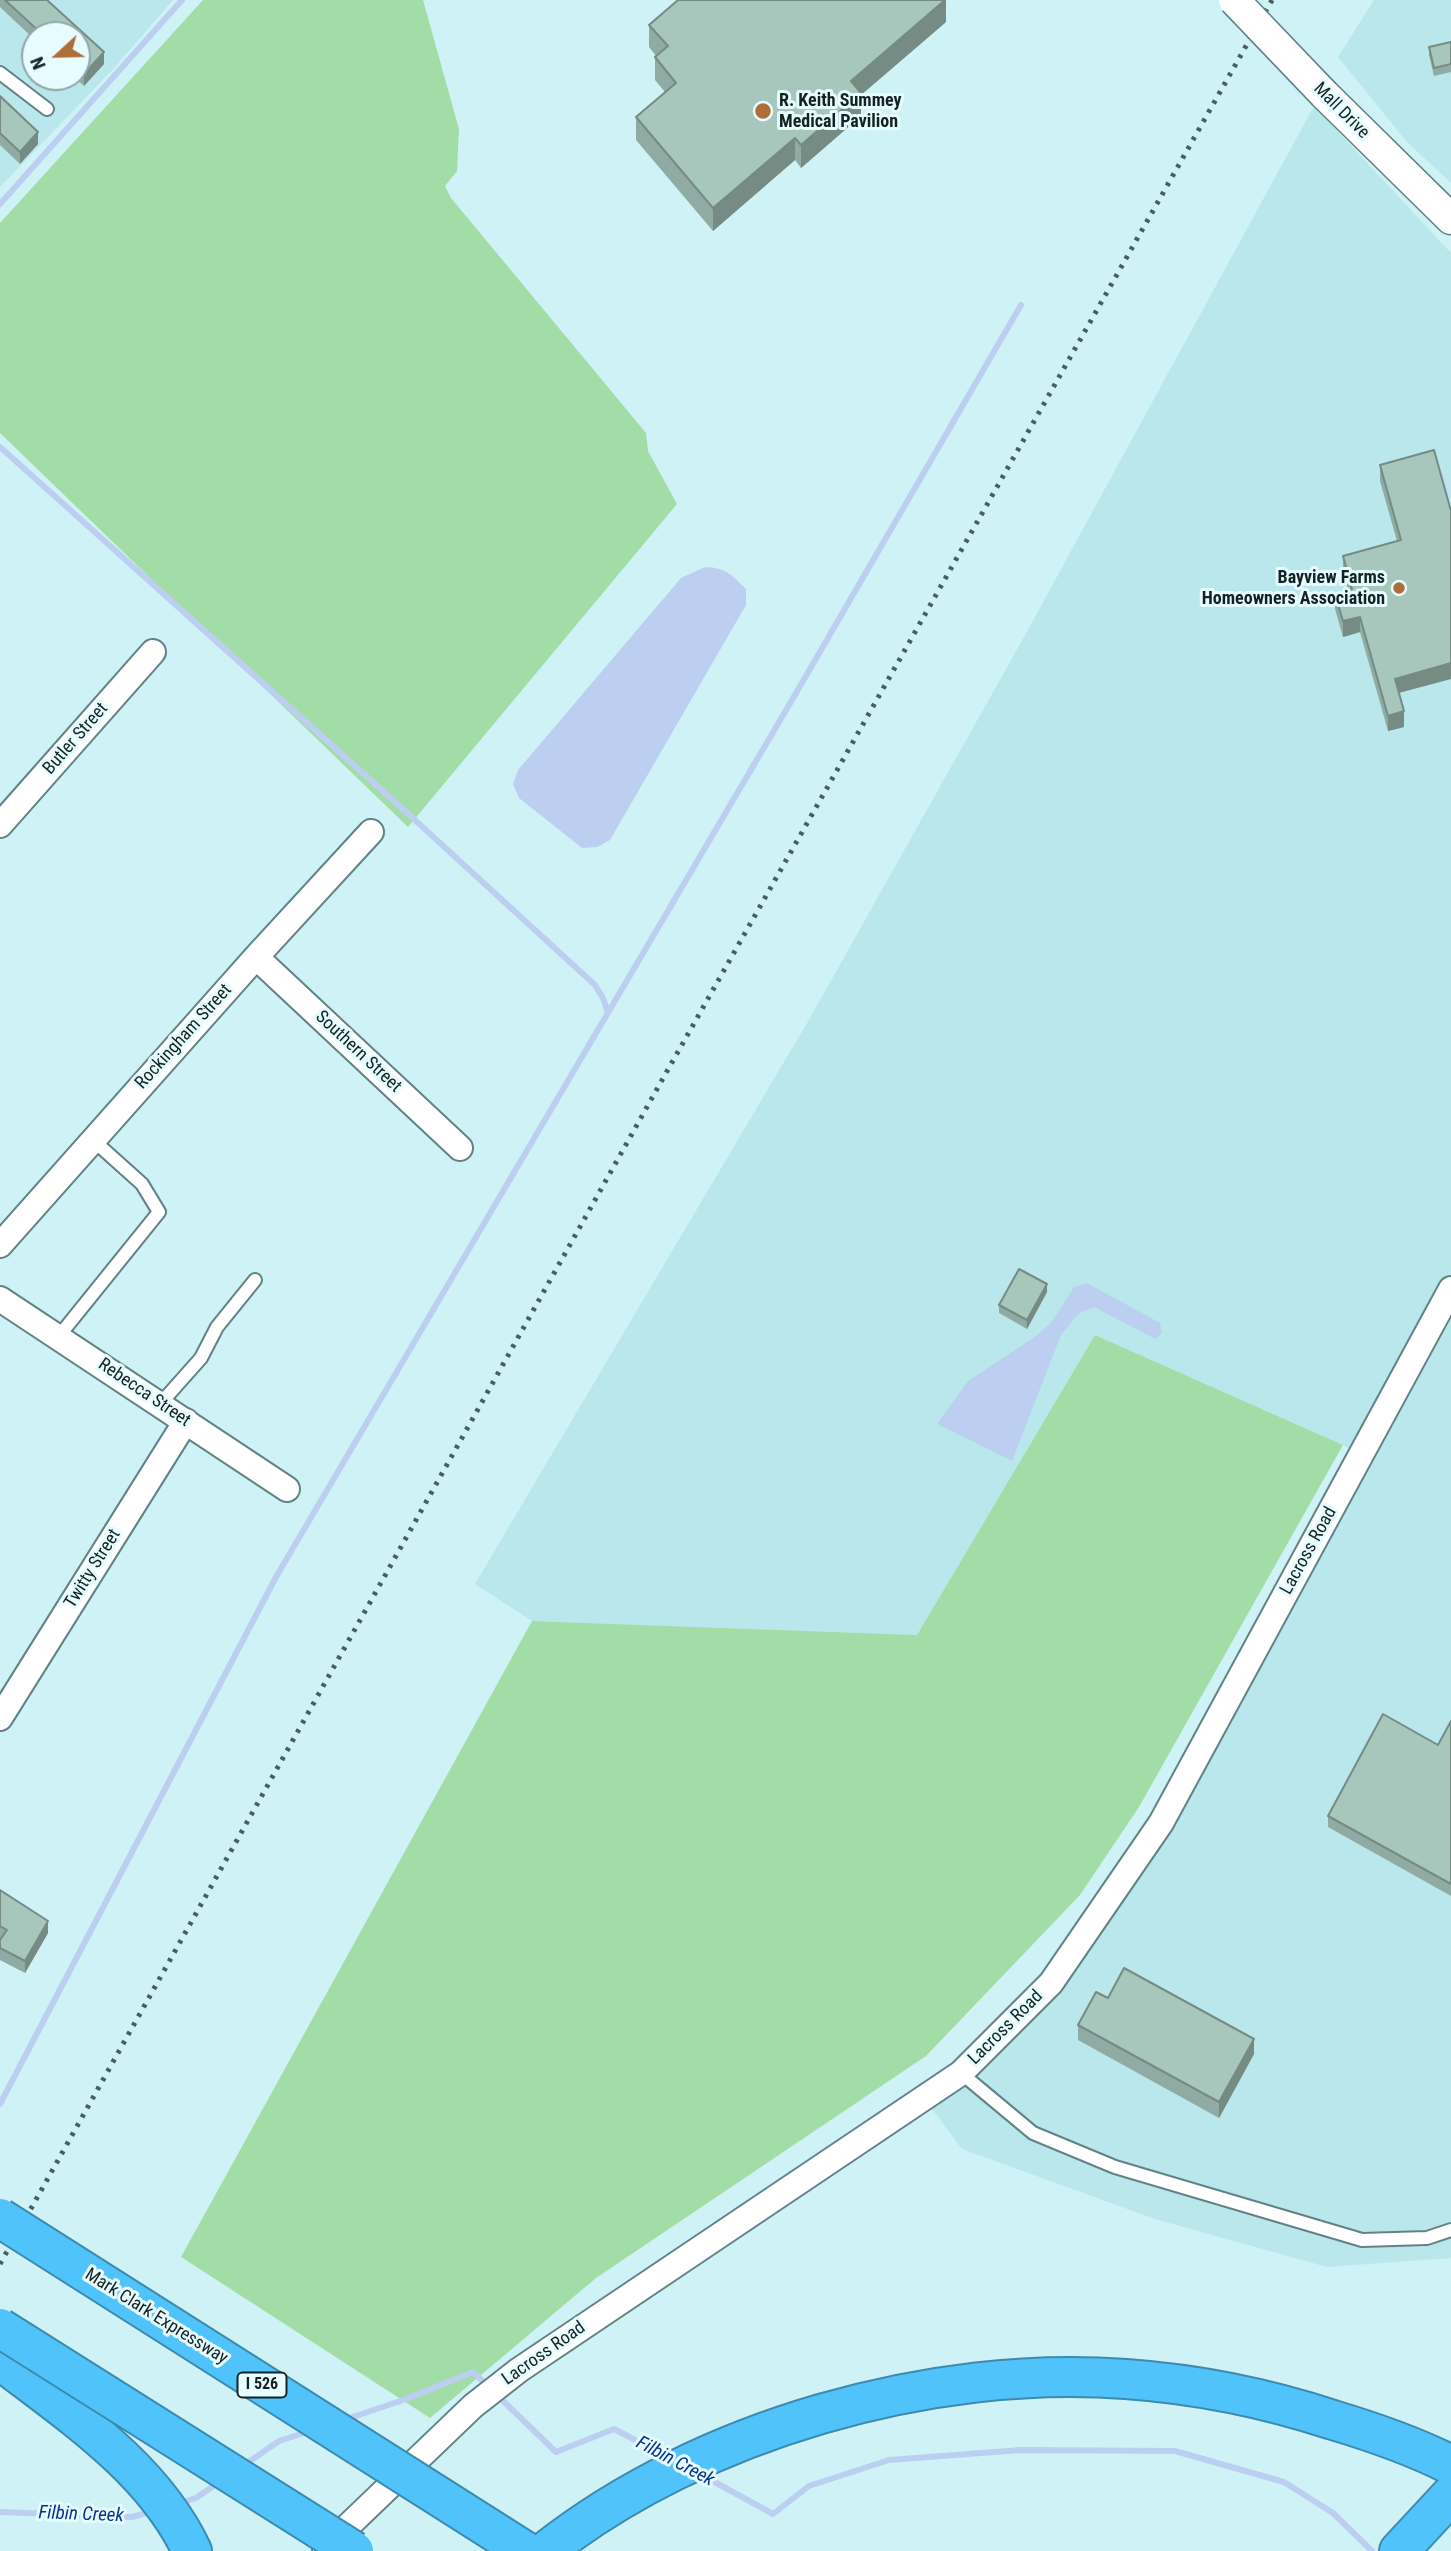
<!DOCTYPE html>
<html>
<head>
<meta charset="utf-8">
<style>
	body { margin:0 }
	#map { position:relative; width:1451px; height:2551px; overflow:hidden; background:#cff2f6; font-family:"Roboto Condensed",sans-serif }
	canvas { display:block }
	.north { position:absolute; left:21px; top:21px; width:70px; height:70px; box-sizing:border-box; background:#e7fcfe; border:2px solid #93a5a6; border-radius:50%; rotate:248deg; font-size:19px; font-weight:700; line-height:28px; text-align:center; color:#152223 }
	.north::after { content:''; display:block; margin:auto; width:24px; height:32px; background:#ae6f36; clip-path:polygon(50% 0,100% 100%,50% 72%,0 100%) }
</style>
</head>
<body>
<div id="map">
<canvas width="1451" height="2551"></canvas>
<div class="north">N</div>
</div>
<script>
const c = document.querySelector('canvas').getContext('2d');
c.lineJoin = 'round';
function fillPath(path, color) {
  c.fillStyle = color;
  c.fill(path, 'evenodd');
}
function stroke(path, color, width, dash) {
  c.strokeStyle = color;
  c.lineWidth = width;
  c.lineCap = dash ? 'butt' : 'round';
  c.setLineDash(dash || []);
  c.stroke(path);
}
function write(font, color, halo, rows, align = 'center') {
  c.font = font + ' "Roboto Condensed",sans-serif';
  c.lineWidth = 6;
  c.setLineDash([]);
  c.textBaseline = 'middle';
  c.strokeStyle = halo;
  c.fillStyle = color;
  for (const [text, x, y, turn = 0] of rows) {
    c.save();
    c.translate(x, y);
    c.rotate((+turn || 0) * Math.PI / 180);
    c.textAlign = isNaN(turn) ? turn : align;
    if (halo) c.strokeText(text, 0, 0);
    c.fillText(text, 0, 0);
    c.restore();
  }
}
fillPath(new Path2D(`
	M0,0H173L115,67L0,187ZM35,35H77V77H35Z
	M1374,0H1451V183L1407,142L1338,57Z
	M1314,106L1451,253V2258L1327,2267L1155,2219L962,2149L923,2097L1051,1983L1161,1823L1360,1455L1343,1445L1095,1335L917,1635L532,1621L475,1584L810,1018L1024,637Z`), '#bae7ec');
fillPath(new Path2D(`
	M203,0H423L459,129L457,171L445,186L451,198L646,433L648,451L677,504L408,827L0,433V223Z
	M1095,1335L1343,1445L1139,1807L1080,1895L926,2056L596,2278L430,2418L181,2257L532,1621L917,1635Z`), '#a2dda7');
fillPath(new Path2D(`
	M705,567C726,568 731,574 746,589V605L610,840L597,847L582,848L519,798L513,784L518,770L681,578Z
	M1087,1283L1160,1323L1162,1333L1155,1339L1094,1307L1078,1314L1061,1335L1012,1461L937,1424L968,1381L1036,1336L1051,1323L1074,1287Z`), '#bdcff0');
stroke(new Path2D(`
	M0,204L182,0
	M0,447L404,810L595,985L603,998L608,1013
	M0,2104L276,1577L792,700L1021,305
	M497,2395L556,2452L614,2429L668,2457
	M344,2420L409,2398L473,2372L489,2387
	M243,2466L279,2441L310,2431
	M700,2474L773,2514L809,2486L889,2460L1021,2450L1175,2451L1284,2482L1333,2513L1372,2551
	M180,2503L196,2498L219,2482
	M0,2512L132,2517L153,2511`), '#bdcff0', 6);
const service = new Path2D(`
	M0,73L47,109
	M59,1336L159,1212L142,1184L93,1140
	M161,1403L201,1358L217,1327L255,1280
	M961,2073L1033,2133L1115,2167L1362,2240L1427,2238L1451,2230`);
const minor = new Path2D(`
	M0,825L153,652
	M256,957L460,1148
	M0,1245L256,957L371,832
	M0,1299L287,1489
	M0,1718L186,1421
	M325,2548L473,2406L519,2370L961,2073L1051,1983L1161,1823L1451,1289`);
const tertiary = new Path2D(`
	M1324,94L1451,219`);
const motorway = new Path2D(`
	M0,2360C70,2414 153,2468 192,2551
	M546,2551C699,2430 932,2364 1126,2379C1196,2384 1266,2398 1333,2420C1373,2432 1414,2446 1451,2465
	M1399,2551L1451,2495`);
stroke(service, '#628286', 16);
stroke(minor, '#628286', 28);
stroke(tertiary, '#628286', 33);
stroke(motorway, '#3c8baf', 42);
stroke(service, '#fff', 12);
stroke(minor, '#fff', 24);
stroke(tertiary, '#fff', 30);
stroke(motorway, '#51c3fb', 38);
stroke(new Path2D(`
	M0,2264L666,1073L1272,0`), '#495d5e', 5, [3.5, 7]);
const tertiaryBridge = new Path2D(`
	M1234,0L1324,94`);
const motorwayBridge = new Path2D(`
	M0,2218L525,2551
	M0,2328L354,2551`);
stroke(tertiaryBridge, '#628286', 33, []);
stroke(motorwayBridge, '#3c8baf', 42, []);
stroke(tertiaryBridge, '#fff', 30);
stroke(motorwayBridge, '#51c3fb', 38);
fillPath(new Path2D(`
	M0,0H47L104,64L84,86L74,77H77V35H35V40L0,7Z
	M946,0V22L861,95V116L801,168L795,160L713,231L636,140V117L665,92L655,80V57L656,56L649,47V25Z
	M1451,42V72L1434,76L1429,55V47Z
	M0,96L38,144L20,164L0,145Z
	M1434,450L1399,693L1404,727L1388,731L1360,632L1343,637L1335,609V594L1348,590L1343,572V556L1397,541L1380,481V465Z
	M1047,1292L1027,1329L999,1313V1305Z
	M1451,1721V1896L1328,1827V1816L1438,1745Z
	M0,1890L48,1933L25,1973L0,1960V1940L1,1938H0Z
	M1108,1998L1254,2054L1219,2118L1078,2040V2025Z`), '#90aba3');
fillPath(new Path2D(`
	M945,0H946V22L861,95V116L801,168V145L851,81Z
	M104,52V64L84,86V74Z
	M38,132V144L20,164V152Z
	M795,138V160L713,231V208Z
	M1360,617V632L1343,637V621Z
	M1451,663V679L1395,694V679Z
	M1404,711V727L1388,731V716Z
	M1047,1284V1292L1027,1329V1320Z
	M48,1921V1933L25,1973V1961Z
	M1254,2039V2054L1219,2118V2102Z`), '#758b84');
const building = new Path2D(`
	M5,0H47L104,52L84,74L77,68V35H43Z
	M678,0H945L851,81L861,93L801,145L795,138L713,208L636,117L676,83L655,57L668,46L649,25Z
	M1451,42V64L1434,68L1429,47Z
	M0,96L38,132L20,152L0,133Z
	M1434,450L1451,511V663L1395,679L1404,711L1388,716L1360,617L1343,621L1335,594L1352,589L1343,556L1401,540L1380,465Z
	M1019,1269L1047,1284L1027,1320L999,1305Z
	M1383,1714L1438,1745L1451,1721V1884L1328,1816Z
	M0,1890L48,1921L25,1961L0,1948V1940L7,1930L0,1926Z
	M1124,1968L1254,2039L1219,2102L1078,2025L1096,1992L1108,1998Z`);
fillPath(building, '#a7c7bd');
stroke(building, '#758b84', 2);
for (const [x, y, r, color] of [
	[763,111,9,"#ae6f36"],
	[1399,588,7,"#ae6f36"]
]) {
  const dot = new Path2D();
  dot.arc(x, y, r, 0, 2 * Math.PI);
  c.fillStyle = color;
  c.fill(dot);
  stroke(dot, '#e7fcfe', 2.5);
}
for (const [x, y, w] of [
	[262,2385,49]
]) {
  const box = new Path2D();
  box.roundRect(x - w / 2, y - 12.5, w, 25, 5);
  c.fillStyle = '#e7fcfe';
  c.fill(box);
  stroke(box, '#152223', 2);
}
write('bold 16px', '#152223', null, [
	["I 526",262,2385]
]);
write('bold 18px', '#152223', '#e7fcfe', [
	["R. Keith Summey",779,101],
	["Medical Pavilion",779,122],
	["Bayview Farms",1385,578,"right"],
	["Homeowners Association",1385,599,"right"]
], 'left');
write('18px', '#152223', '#e7fcfe', [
	["Mall Drive",1341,111,45],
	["Butler Street",76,739,-49],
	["Rockingham Street",184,1037,-48],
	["Southern Street",358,1052,43],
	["Rebecca Street",144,1393,34],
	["Lacross Road",1309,1551,-61],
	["Twitty Street",93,1569,-58],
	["Lacross Road",1006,2028,-45],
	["Mark Clark Expressway",156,2317,32],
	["Lacross Road",544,2354,-35]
]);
write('italic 19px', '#05348d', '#e7fcfe', [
	["Filbin Creek",675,2462,28],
	["Filbin Creek",81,2515,2]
]);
</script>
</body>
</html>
